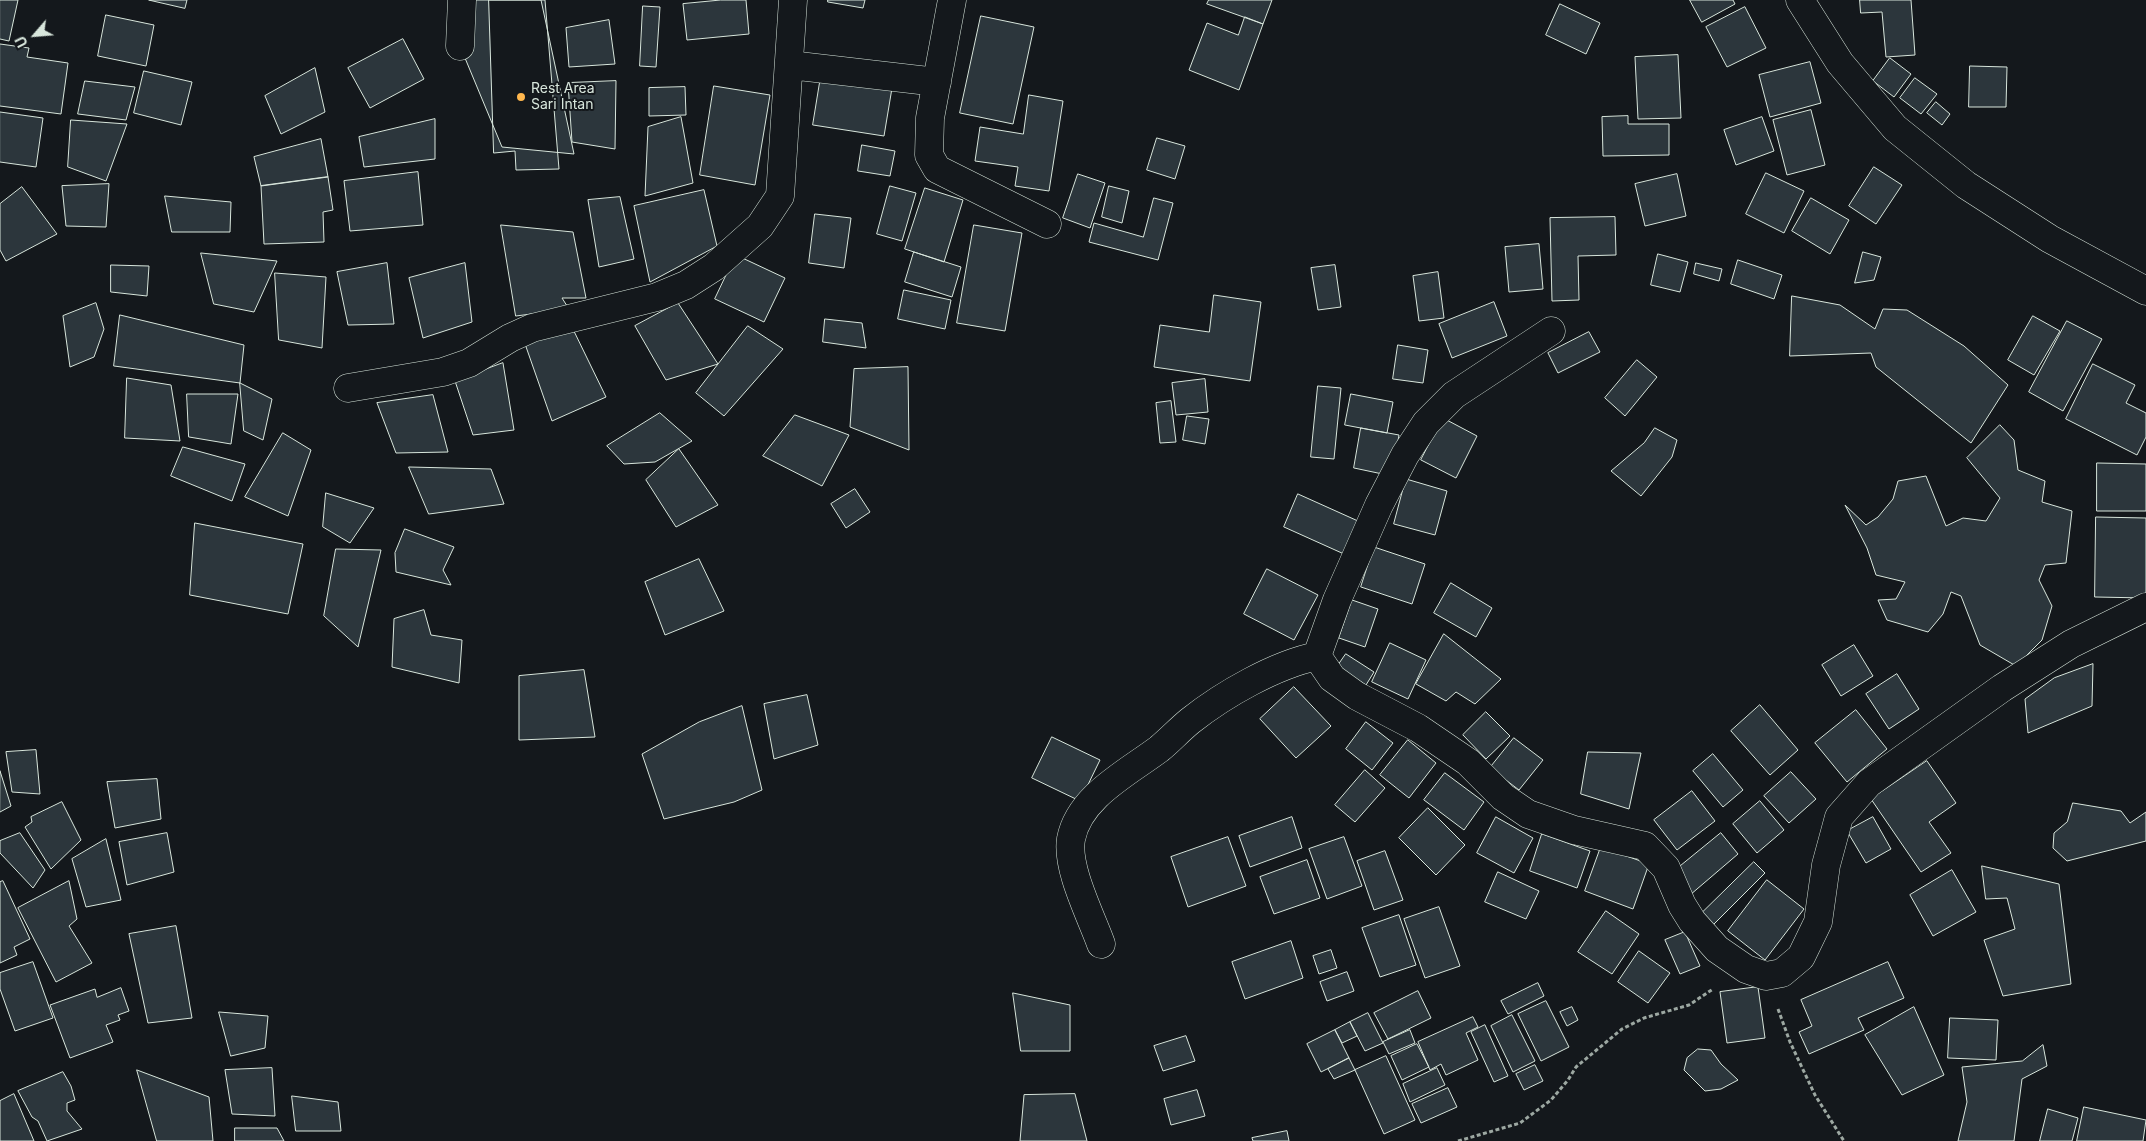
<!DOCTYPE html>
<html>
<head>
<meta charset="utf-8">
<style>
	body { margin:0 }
	#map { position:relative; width:2146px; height:1141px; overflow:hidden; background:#14181c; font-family:Inter,sans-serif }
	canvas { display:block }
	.north { position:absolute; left:10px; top:10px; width:50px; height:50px; -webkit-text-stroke:4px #14181c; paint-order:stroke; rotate:243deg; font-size:14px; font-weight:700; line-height:20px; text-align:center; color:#d8e6dc }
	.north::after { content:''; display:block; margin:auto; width:18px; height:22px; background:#d8e6dc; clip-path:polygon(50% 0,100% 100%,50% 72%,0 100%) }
</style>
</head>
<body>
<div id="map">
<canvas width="2146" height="1141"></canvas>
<div class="north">U</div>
</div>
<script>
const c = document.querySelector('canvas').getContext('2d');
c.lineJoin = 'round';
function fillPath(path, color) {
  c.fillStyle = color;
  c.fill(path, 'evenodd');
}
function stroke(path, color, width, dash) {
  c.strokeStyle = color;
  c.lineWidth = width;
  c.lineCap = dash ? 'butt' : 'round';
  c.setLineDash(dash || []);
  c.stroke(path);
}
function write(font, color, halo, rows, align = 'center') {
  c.font = font + ' Inter,sans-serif';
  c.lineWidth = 4;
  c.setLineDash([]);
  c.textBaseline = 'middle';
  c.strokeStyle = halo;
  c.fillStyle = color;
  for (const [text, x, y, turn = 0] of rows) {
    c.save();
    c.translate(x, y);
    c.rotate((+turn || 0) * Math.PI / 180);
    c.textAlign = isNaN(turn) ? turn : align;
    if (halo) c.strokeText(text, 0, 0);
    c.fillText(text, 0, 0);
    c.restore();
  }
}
const building = new Path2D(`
	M0,0H18L9,41L0,39Z
	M149,0H187L185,8Z
	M462,0H541L574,154L502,147L460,46Z
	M489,0H545L559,169L516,170L515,151L494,153Z
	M721,0H746L749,34L687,40L683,4Z
	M828,0H865L863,8L828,2Z
	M1209,0H1272L1263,24L1207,4Z
	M1690,0H1733L1735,4L1702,22Z
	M1860,0H1911L1915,55L1886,57L1882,12L1861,13Z
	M1560,4L1600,23L1586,54L1546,35Z
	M643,6L660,7L656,67L640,66Z
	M1745,7L1766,48L1727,67L1706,27Z
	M106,15L154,25L146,66L98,56Z
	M981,16L1034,27L1013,124L960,113Z
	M1245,17L1263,24L1239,90L1189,70L1207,23L1238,35Z
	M609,20L615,64L569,67L566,28Z
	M403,39L424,79L370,108L348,68Z
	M0,44L29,48L27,57L68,63L61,114L0,106Z
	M1678,55L1681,118L1638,119L1635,57Z
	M1890,58L1911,74L1894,97L1873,81Z
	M1810,62L1821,103L1770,117L1759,75Z
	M1970,66L2007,67L2006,107H1969Z
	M315,68L325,112L281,134L265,96Z
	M144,71L192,82L181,125L134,113Z
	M821,76L892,88L884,136L813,125Z
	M1915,78L1937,94L1921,114L1900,98Z
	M85,81L135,87L126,120L78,114Z
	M616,81L615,149L572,142L568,83Z
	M714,86L770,95L755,185L700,175Z
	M685,87L686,115L649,116V88Z
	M1029,95L1063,101L1049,191L1015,186L1018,167L975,161L980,127L1023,134Z
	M1936,102L1950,114L1942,125L1927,113Z
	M1811,110L1825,165L1787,175L1773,120Z
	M0,112L43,118L36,167L0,162Z
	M1628,116V124H1669V155L1603,156L1602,117Z
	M681,117L693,183L645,196L648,127Z
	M1762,117L1774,151L1736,165L1724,130Z
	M435,119V159L364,167L359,137Z
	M71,120L127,124L106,181L68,167Z
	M1157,138L1185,146L1175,179L1147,170Z
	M321,139L328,177L261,186L254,157Z
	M862,145L895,151L890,176L858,171Z
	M1874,167L1902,185L1876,224L1849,206Z
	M418,172L423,225L350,231L344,181Z
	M1766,173L1804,191L1784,233L1746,214Z
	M1078,174L1105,183L1090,228L1063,218Z
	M1677,174L1686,216L1645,226L1635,184Z
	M328,177L333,210L323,212L324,242L264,244L261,186Z
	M109,184L106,227L66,226L62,186Z
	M890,186L916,193L902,241L877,234Z
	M1109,186L1129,191L1122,223L1102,217Z
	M22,187L57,234L6,261L0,250V204Z
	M925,188L963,200L944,262L905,249Z
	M704,190L717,246L650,282L634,206Z
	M165,196L231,202L230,232H172Z
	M620,197L634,259L599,267L588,200Z
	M1154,198L1173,203L1158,260L1089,242L1094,223L1143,237Z
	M1811,198L1849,220L1830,254L1792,231Z
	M815,214L851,218L844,268L809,263Z
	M1615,217L1616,255L1578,256L1579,300L1552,301L1550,218Z
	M501,225L573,232L586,298H562L569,309L516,316Z
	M974,225L1022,233L1005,331L957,323Z
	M1539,244L1543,289L1509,292L1505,247Z
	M914,252L961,267L952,297L905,282Z
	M1863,252L1881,257L1874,280L1855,283Z
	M201,253L277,261L254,312L214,304Z
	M1658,254L1688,262L1680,292L1651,285Z
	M736,255L785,278L764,322L715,299Z
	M1738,260L1782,275L1774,299L1731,284Z
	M387,263L394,324L348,325L337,272Z
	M465,263L472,322L423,338L409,278Z
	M1696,263L1722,269L1719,281L1694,274Z
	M111,265L149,266L147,296L111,292Z
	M1335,265L1341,307L1318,310L1311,268Z
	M1438,272L1444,318L1419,321L1413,276Z
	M275,273L326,277L322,348L279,340Z
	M904,290L951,300L945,329L898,319Z
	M1214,295L1261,302L1250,381L1154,367L1160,325L1209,332Z
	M1792,296L1840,305L1875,329L1883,309L1907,310L1964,346L2008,385L1971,443L1876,367L1871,353L1790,356Z
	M1494,302L1507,336L1452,358L1439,324Z
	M96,303L104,329L94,357L70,367L63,316Z
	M678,303L718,364L666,380L635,326Z
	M120,315L244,345L240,383L114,366Z
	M2033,316L2060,331L2034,375L2008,360Z
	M825,319L862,323L866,348L823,342Z
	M2067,321L2102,339L2063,411L2029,392Z
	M570,323L606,397L552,421L524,341Z
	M748,326L783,349L724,416L696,393Z
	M1589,332L1600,352L1558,373L1548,353Z
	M1398,345L1428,350L1423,383L1393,379Z
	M1637,360L1657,377L1625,416L1605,398Z
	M503,363L514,430L473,435L455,381Z
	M2093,364L2135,385L2126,403L2146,413V437L2137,455L2066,419Z
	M908,367L909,450L850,427L854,369Z
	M127,378L171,385L180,441L125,438Z
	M1205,379L1208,412L1176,415L1172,383Z
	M240,383L272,399L263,440L244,431Z
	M1318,386L1341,388L1334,459L1311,457Z
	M187,394H238L231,444L189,437Z
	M1351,394L1393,402L1387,433L1345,425Z
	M433,395L448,452L396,453L377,403Z
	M1171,401L1176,442L1160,443L1156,403Z
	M660,413L692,441L655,462L624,464L607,446Z
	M795,415L849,435L822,486L763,456Z
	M1187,416L1209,419L1205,444L1183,440Z
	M1443,418L1477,436L1456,478L1421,460Z
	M2000,425L2014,440L2018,470L2045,481L2042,502L2072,511L2066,563L2045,565L2039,580L2052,606L2042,640L2016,666L1980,645L1961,596L1951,592L1943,614L1928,632L1887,620L1878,600L1896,599L1905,582L1876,575L1867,548L1845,505L1866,525L1878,517L1893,499L1898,481L1926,476L1946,526L1963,518L1986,521L2000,498L1967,458Z
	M1361,428L1399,435L1392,476L1354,468Z
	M1655,428L1677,440L1672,457L1641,496L1611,471L1644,443Z
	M283,433L311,450L288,516L245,497Z
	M183,447L245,464L232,501L171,476Z
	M679,449L718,505L676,527L646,480Z
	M2097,463L2146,464V511H2097Z
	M409,467L491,469L504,504L429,514Z
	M1406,479L1447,491L1435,535L1394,524Z
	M855,489L870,512L846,528L831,504Z
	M326,493L374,508L350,543L323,527Z
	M1298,494L1358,521L1344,554L1284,527Z
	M2096,517L2146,518V598L2095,597Z
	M195,523L303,544L288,614L190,595Z
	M405,529L454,547L443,570L451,585L396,572L395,553Z
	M1374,547L1425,564L1412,604L1361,587Z
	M336,549L381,550L358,647L324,616Z
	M699,559L724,611L665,635L645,582Z
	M1267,569L1318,595L1294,640L1244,614Z
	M1451,583L1492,608L1476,637L1434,613Z
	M1352,600L1378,609L1365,647L1339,638Z
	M424,610L431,635L462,640L459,683L392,667L394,619Z
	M1444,634L1501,679L1475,704L1456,692L1446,701L1416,684Z
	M1390,643L1426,660L1408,699L1372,682Z
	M1854,645L1873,676L1841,696L1822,665Z
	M1346,654L1374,672L1366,685L1337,667Z
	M2093,664L2092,706L2028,733L2025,699L2054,678Z
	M584,670L595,737L519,740V676Z
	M1897,674L1919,709L1889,729L1866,694Z
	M1294,687L1331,726L1296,758L1260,719Z
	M807,695L818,745L774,759L764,704Z
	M1760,705L1798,750L1770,775L1731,731Z
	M742,706L762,790L734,802L664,819L642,754L699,722Z
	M1856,710L1887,749L1847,782L1815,743Z
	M1486,712L1510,736L1486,759L1463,735Z
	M1366,722L1393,743L1372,770L1346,749Z
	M1052,737L1100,760L1080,801L1032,778Z
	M1514,738L1543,760L1519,790L1490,768Z
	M1408,740L1436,763L1409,798L1380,775Z
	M36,750L40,794L12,792L6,752Z
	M1588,752L1641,753L1629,809L1581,794Z
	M1713,754L1743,790L1723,807L1693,771Z
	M1927,761L1956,803L1929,822L1951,853L1921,872L1871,799Z
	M1365,770L1385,788L1355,822L1335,805Z
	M0,771L11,806L0,812Z
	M1791,772L1816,799L1789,823L1764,796Z
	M1445,773L1484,802L1464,830L1424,800Z
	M157,779L161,819L115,828L107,782Z
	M1692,791L1715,821L1677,850L1654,820Z
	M1760,801L1784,830L1757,853L1733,824Z
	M62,802L81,840L51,869L25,827L32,822L31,817Z
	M2073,803L2121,811L2130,823L2146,812V841L2067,861L2053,848L2054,833L2067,822Z
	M1428,808L1465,845L1436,875L1399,838Z
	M1292,817L1302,848L1250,867L1239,836Z
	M1496,817L1533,838L1514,873L1477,853Z
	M1873,817L1891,849L1866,863L1847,831Z
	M20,833L45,870L33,888L0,853V841Z
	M167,833L174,872L127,885L119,842Z
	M1721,833L1738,854L1690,895L1672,873Z
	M1542,834L1590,851L1577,888L1530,871Z
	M1228,837L1246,886L1188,907L1171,857Z
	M1344,837L1362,886L1327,899L1309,849Z
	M106,839L121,900L86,907L72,859Z
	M1601,847L1649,864L1633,909L1585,891Z
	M1385,851L1403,900L1374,910L1357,861Z
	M1307,860L1320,898L1274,914L1260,877Z
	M1754,862L1765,873L1713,925L1701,914Z
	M1982,866L2059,884L2071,984L2003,996L1984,940L2015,929L2007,898L1986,899Z
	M1952,870L1976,912L1933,936L1910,895Z
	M1498,872L1539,891L1526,919L1485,902Z
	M1767,880L1804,909L1765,960L1728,931Z
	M3,881L30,939L14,947L17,955L0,963V882Z
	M69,881L77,919L69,926L92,963L56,982L18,908Z
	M1439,907L1460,966L1425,978L1404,919Z
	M1606,911L1639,934L1612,974L1578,952Z
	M1399,915L1416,965L1380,977L1362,928Z
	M176,926L192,1018L148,1023L129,934Z
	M1685,932L1700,966L1680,974L1665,940Z
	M1291,941L1303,978L1245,999L1232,962Z
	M1331,950L1337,968L1319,974L1313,956Z
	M1639,951L1670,973L1648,1003L1618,982Z
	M33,962L53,1018L15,1031L0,989V973Z
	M1888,962L1904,998L1858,1018L1864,1030L1809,1054L1799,1032L1812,1026L1801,1000Z
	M1347,972L1354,991L1327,1001L1320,982Z
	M1538,983L1544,996L1508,1014L1501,1001Z
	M1758,987L1765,1038L1727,1043L1720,992Z
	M121,988L129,1011L118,1015L120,1020L106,1025L113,1042L70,1058L50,1005L95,989L97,997Z
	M1418,991L1431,1018L1388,1039L1374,1013Z
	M1013,993L1070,1005V1051H1021Z
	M1546,1001L1569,1047L1541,1061L1518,1014Z
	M1572,1007L1578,1020L1567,1026L1560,1012Z
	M1914,1007L1944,1075L1902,1095L1865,1035Z
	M219,1012L268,1016L265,1048L231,1056Z
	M1368,1013L1383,1043L1365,1051L1350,1022Z
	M1512,1015L1535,1061L1513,1072L1491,1026Z
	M1473,1017L1478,1027L1466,1033L1478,1060L1446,1075L1441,1064L1430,1070L1418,1042Z
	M1950,1018L1998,1020L1996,1060L1948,1058Z
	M1350,1022L1357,1036L1342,1043L1335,1030Z
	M1485,1025L1508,1076L1494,1082L1471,1032Z
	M1335,1030L1349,1058L1321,1072L1307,1044Z
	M1410,1030L1415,1043L1389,1054L1383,1042Z
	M1186,1036L1195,1061L1163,1071L1154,1046Z
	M1417,1044L1429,1067L1402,1080L1391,1056Z
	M2043,1045L2047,1066L2022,1079L2014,1141H1958L1967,1102L1962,1067L2022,1061Z
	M1698,1049L1711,1050L1721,1064L1738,1080L1721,1089L1705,1091L1684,1070L1687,1058Z
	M1386,1056L1415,1120L1384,1134L1355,1070Z
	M1349,1058L1355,1070L1334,1079L1328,1069Z
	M1535,1065L1543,1081L1524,1090L1516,1074Z
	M272,1068L275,1116L232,1114L225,1070Z
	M1437,1068L1445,1085L1410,1102L1403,1084Z
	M137,1070L209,1097L213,1141H157Z
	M63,1072L71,1086L75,1100L67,1103V1111L82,1129L47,1141L38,1121L32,1117L18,1091Z
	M1448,1088L1457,1107L1421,1123L1412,1104Z
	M1197,1090L1205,1116L1171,1125L1164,1099Z
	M14,1094L34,1141H0V1101Z
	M1075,1094L1087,1141H1020L1024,1095Z
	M292,1096L338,1102L341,1131H296Z
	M2084,1107L2146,1120L2143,1141H2077Z
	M2048,1109L2078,1118L2072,1141H2040Z
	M235,1128H277L284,1141H235Z
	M1287,1131L1289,1141H1253L1252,1138Z`);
fillPath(building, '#2c363c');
stroke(building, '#d8e6dc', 1);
const minor = new Path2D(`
	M952,0L930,118L929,155L937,169L1047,224
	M460,46L462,0
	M790,65L937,82
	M1551,331L1454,395L1426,423L1405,455L1379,505L1337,600L1317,656L1332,678L1357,696L1418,728L1468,762L1503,797L1528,814L1574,830L1645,846L1666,868L1682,905L1692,921L1717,949L1746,969L1766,976L1782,973L1801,957L1818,922L1826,865L1839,817L1869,783L2002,688L2071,644L2146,607
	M348,388L443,372L469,363L510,338L532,328L657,297L686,285L714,267L760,226L780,196L793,0
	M1101,944C1091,916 1066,868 1071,839C1079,797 1127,773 1159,749C1170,740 1179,730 1190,721C1224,694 1275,665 1317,656`);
const highway = new Path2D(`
	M1800,0L1840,63L1895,128L1966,185L2050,239L2146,291`);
stroke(minor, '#d8e6dc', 29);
stroke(highway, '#d8e6dc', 29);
stroke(new Path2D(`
	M1778,1009L1790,1042L1815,1095L1844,1141
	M1458,1141L1520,1123L1551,1100L1568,1080L1576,1067L1622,1029L1644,1018L1689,1005L1713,989`), '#9da8a2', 3, [4, 2.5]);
stroke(minor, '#14181c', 28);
stroke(highway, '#14181c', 28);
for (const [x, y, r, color] of [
	[521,97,5,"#ffb74d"]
]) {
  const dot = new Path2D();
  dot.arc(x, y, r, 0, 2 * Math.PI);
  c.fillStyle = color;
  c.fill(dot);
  stroke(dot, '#14181c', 2);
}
write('14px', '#d8e6dc', '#14181c', [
	["Rest Area",531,89],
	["Sari Intan",531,105]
], 'left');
</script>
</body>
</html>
